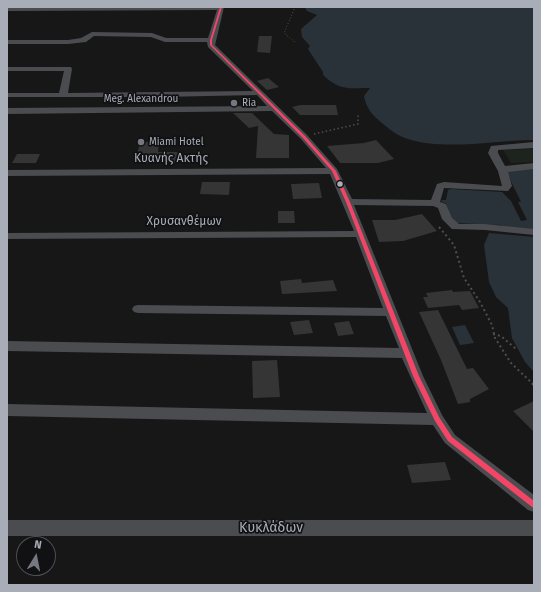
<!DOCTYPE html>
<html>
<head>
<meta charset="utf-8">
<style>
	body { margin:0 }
	#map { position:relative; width:541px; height:592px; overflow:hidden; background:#171717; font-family:"Fira Sans",sans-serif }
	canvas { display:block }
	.frame { position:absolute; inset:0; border:8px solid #a8adb8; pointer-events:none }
	.north { position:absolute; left:16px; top:536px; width:40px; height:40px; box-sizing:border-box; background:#111113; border:1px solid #4d4f55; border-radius:50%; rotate:10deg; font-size:11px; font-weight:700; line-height:16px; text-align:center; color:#a8adb8 }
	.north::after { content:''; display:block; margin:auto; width:14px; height:18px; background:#757880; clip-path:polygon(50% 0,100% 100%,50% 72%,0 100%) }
</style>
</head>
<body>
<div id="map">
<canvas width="541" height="592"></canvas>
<div class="frame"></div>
<div class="north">N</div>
</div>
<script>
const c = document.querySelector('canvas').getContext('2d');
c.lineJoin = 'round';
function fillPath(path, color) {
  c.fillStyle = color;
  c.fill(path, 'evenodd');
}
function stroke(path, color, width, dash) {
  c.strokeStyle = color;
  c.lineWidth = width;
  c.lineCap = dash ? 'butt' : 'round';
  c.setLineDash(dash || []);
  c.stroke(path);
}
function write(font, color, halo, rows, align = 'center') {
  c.font = font + ' "Fira Sans",sans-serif';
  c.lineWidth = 3.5;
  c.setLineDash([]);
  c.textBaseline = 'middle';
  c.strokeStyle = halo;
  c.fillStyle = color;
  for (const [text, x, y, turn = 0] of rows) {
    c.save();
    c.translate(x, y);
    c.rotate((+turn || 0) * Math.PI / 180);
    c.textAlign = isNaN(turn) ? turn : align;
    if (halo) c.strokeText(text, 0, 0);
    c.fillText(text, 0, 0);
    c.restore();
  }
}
fillPath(new Path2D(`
	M534,149V162L511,163L503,150Z`), '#1d241e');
fillPath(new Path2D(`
	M305,7H534V140C494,140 447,151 408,139C398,136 390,130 382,123C373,116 366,108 364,96L370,88C348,88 340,91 323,75V72L308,49L310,46L302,37L301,29L317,15L307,11Z
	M534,169V231H526L524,228H502L501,225L452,223L446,203L441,202L442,200H446L448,190L452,189L502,192L511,201L521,221L527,220L518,202H521L507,173L511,170Z
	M489,233L534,237V372L525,362L512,338L508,308L496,297L489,282L484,245Z
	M465,325L474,343L460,345L452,327Z`), '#2a3239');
fillPath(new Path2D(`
	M259,36H272L270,53L257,52Z
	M268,78L279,87L267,90L257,81Z
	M300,105H336L338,115H300L292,107Z
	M233,113H252L274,134L289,135V158H256L258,126L249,128Z
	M376,140L394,159L378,163H340L327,146L364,143Z
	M140,142H159L158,152H178L175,163H135Z
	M17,154H40L36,163H12Z
	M202,182H230L229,195L200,194Z
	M319,183L322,198L293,199L291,184Z
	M278,211H294L295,223H278Z
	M422,214L437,231L403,241L379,242L372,220H395Z
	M301,279L302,283L333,280L337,291L282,294L280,281Z
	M452,290L453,292L470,291L479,308L462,310L459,305L428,308L423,297H428L426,293Z
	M438,310L467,369L473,368L489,389L470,399V402L458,404L441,360L419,312Z
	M309,320L313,333L294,335L290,322Z
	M349,321L354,334L338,336L334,323Z
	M277,360L280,397L253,398L252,361Z
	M534,401V432L513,411Z
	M445,462L451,480L412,483L407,465Z`), '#353536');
stroke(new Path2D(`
	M292,7L294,9L293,12L284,33L295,42`), '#4d4e52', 1, [1, 2]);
stroke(new Path2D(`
	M314,134L358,124V115`), '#4d4e52', 1.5, [1.5, 2.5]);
stroke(new Path2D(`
	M439,227L454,245L464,278L480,302L492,325L495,338L511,363L533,384
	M493,334L501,336L516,349`), '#4d4e52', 2, [2, 3]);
stroke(new Path2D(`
	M532,383L534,385`), '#4d4e52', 2.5, [2.5, 4]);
fillPath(new Path2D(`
	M7,7H224L215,45L307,135L337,169L352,199L431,200L437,184L444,182L502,186L498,171L488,153L491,146L534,142V148L498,150V153L505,166L534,163V169L508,172L512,186L508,191L444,188L440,202L446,204L452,218L459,224H485L534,229V235L485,230L452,229L442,219L438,208L433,206L354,205L423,376L442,415L455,435L534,495V512L528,510L445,443L433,425L7,416V404L427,413L402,358L7,351V341L399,348L386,316L138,313L134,312L132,309L134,306L138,305L383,308L356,237L7,239V233L354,231L330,174L7,176V170L326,168L301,139L272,111L7,114V108L267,106L257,95L160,97H7V93H59L64,71H7V67H71L72,69L68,93L253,91L208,47L207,42H165L151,37L94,36L86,42L68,44H7V40H68L81,38L92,32L152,33L166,38H208L217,10L7,11Z
	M7,520H534V536H7Z`), '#4b4c50');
fillPath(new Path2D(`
	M220,7H222L212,40V45L305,136L336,171L350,202L419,376L439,417L452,437L534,501V508L532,507L448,441L435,421L413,376L346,202L332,171L303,138L210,45V40Z`), '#f34667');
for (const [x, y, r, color] of [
	[234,103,4,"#757880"],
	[141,142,4,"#757880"],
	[340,184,3.5,"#a8adb8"]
]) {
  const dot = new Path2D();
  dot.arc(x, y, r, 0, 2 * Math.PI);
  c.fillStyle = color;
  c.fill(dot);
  stroke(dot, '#111113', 1.5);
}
write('10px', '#a8adb8', '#111113', [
	["Meg. Alexandrou",141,99]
]);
write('10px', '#a8adb8', '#111113', [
	["Ria",242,103],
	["Miami Hotel",149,142]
], 'left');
write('12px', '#a8adb8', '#111113', [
	["Κυανής Ακτής",171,159],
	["Χρυσανθέμων",184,222]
]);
write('14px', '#a8adb8', '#111113', [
	["Κυκλάδων",271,528]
]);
</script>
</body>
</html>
